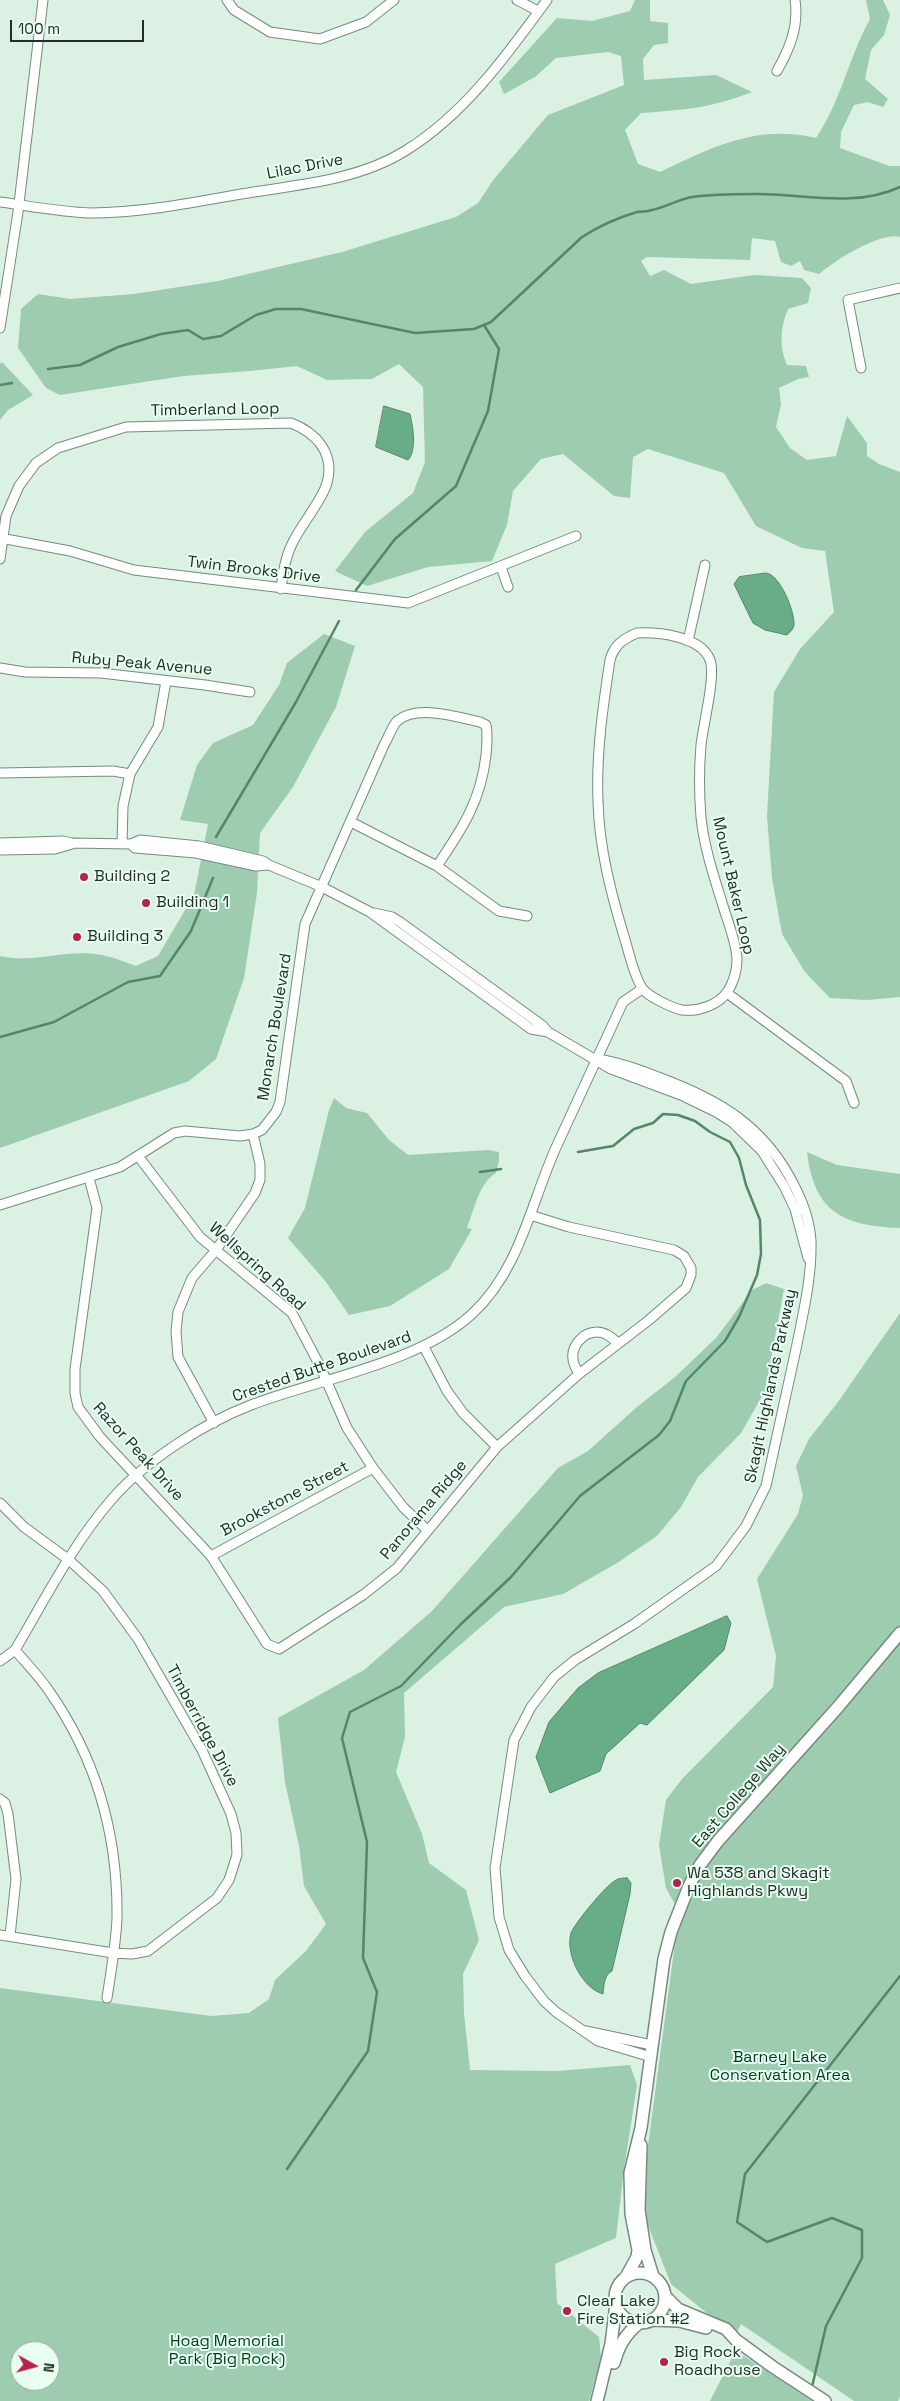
<!DOCTYPE html>
<html>
<head>
<meta charset="utf-8">
<style>
	body { margin:0 }
	#map { position:relative; width:900px; height:2401px; overflow:hidden; background:#daf1e3; font-family:"Space Grotesk",sans-serif }
	canvas { display:block }
	.north { position:absolute; left:10px; top:2341px; width:50px; height:50px; box-sizing:border-box; background:#e7fef0; border:1px solid #99aaa0; border-radius:50%; rotate:97deg; font-size:14px; font-weight:700; line-height:20px; text-align:center; color:#242d28 }
	.north::after { content:''; display:block; margin:auto; width:18px; height:22px; background:#b32250; clip-path:polygon(50% 0,100% 100%,50% 72%,0 100%) }
	.scale { position:absolute; left:10px; top:20px; width:134px; height:22px; box-sizing:border-box; border:2px solid #242d28; border-top:0; padding-left:6px; font-size:15px; line-height:18px; white-space:nowrap; color:#242d28; -webkit-text-stroke:4px #e7fef0; paint-order:stroke }
</style>
</head>
<body>
<div id="map">
<canvas width="900" height="2401"></canvas>
<div class="north">N</div>
<div class="scale">100 m</div>
</div>
<script>
const c = document.querySelector('canvas').getContext('2d');
c.lineJoin = 'round';
function fillPath(path, color) {
  c.fillStyle = color;
  c.fill(path, 'evenodd');
}
function stroke(path, color, width, dash) {
  c.strokeStyle = color;
  c.lineWidth = width;
  c.lineCap = dash ? 'butt' : 'round';
  c.setLineDash(dash || []);
  c.stroke(path);
}
function write(font, color, halo, rows, align = 'center') {
  c.font = font + ' "Space Grotesk",sans-serif';
  c.lineWidth = 4;
  c.setLineDash([]);
  c.textBaseline = 'middle';
  c.strokeStyle = halo;
  c.fillStyle = color;
  for (const [text, x, y, turn = 0] of rows) {
    c.save();
    c.translate(x, y);
    c.rotate((+turn || 0) * Math.PI / 180);
    c.textAlign = isNaN(turn) ? turn : align;
    if (halo) c.strokeText(text, 0, 0);
    c.fillText(text, 0, 0);
    c.restore();
  }
}
fillPath(new Path2D(`
	M635,0H650V21L668,23V43L654,45L643,59L644,80L716,75L752,92C712,108 683,110 641,113L625,130L638,164L660,172C712,147 757,124 816,138C841,101 849,57 870,19L866,0H883L890,15L884,35L871,50L865,79L888,99L883,107L868,102L854,105L841,132L840,148L889,166H900V237C881,231 834,261 819,274L804,270L800,261L791,266L781,262L775,241L752,238L750,260L647,257L641,261L650,276L664,270L691,284L754,275L802,278L811,288L808,303L788,309C780,327 779,346 787,365L806,366L809,377L798,379L779,388L781,404L776,427L790,448L807,460L836,456L847,416L867,443V456L879,464L900,472V997L867,1000L830,998L805,972L782,934L772,878L767,816L774,692L800,649L834,612L825,551L802,548L756,526L724,473L648,449L633,457L630,498L614,496L563,454L541,459L513,491L507,525L492,561L428,567L367,586L335,571L365,532L413,493L425,462L423,387L399,364L372,379L327,380L297,366L250,371L183,376L60,395L46,388L18,348L21,309L38,294L70,299L134,294L218,281L342,252L456,217L478,203L494,179L548,115L624,85L621,56L608,52L556,58L535,77L504,94L499,82L557,18L592,21L630,11Z
	M2,362L33,395L8,410L0,420V364Z
	M324,634L355,646L336,707L293,787L260,833L257,893L244,978L216,1059L189,1081L0,1148V956C34,964 68,948 102,955C113,957 125,962 136,966L158,956L194,895L208,824L180,820L197,765L213,743L253,725L279,685L287,663Z
	M334,1098L346,1108L367,1113L389,1140L408,1155L488,1150L499,1152V1161L496,1173C479,1183 474,1210 467,1228L472,1229L449,1269L390,1306L349,1315L326,1282L288,1238L305,1208L329,1110Z
	M807,1152L837,1165L900,1174V1228C843,1226 814,1212 807,1152Z
	M766,1283L784,1289L765,1391L741,1433L698,1477L681,1507L657,1536L617,1563L563,1594L504,1607L404,1693L405,1737L396,1772L422,1834L429,1863L466,1890L479,1940L463,1974L464,2013L470,2070L557,2071L630,2065L637,2085L624,2169L616,2238L555,2264L557,2303L599,2337L601,2358L589,2401H0V1988L211,2016L249,2013L269,1999L275,1980L306,1951L326,1924L304,1886L299,1846L285,1782L278,1718L364,1670L432,1611L558,1468L588,1451L637,1407L675,1377L716,1338L752,1290ZM20,2351H50V2381H20Z
	M900,1313V2396L898,2401H854L741,2324L735,2336L671,2284L640,2205L676,1936L683,1919L666,1888L659,1845L666,1800L682,1779L773,1687L776,1656L757,1579L798,1514L803,1495L796,1466L809,1439L838,1402Z
	M739,2353L812,2401H710L733,2356Z`), '#9dccb0');
const water = new Path2D(`
	M384,406L410,414C413,427 417,450 408,460L376,447Z
	M766,573C780,574 795,612 794,625C793,630 790,632 787,635L765,630L753,623L734,584L739,577Z
	M727,1616L731,1623L724,1650L647,1725L640,1723L606,1754L600,1771L550,1793L536,1757L549,1722L578,1688L598,1673Z
	M627,1878L631,1883L630,1894L612,1971C604,1975 604,1985 603,1994C582,1988 565,1954 571,1933C575,1923 606,1885 616,1880C619,1878 624,1878 627,1878Z`);
fillPath(water, '#68ad87');
stroke(water, '#54876a', 1);
stroke(new Path2D(`
	M48,369L80,365L118,347L161,334L188,330L203,339L221,336L256,315L276,309H301L415,333L474,329L491,322L582,237C599,226 617,218 637,212C642,211 647,212 652,210C666,207 679,199 692,197C713,194 736,194 757,194C804,194 855,208 900,187
	M0,385L12,383
	M356,590L395,539L456,486L488,411L499,349L484,325
	M216,837L296,702L339,621
	M0,1037L54,1022L128,982L160,976L191,931L213,878
	M480,1172L501,1169
	M287,2169L368,2051L377,1992L363,1958L367,1842L342,1738L350,1712L401,1686L460,1625L511,1577L580,1496L659,1435L670,1421L686,1381L725,1341L739,1317L757,1275L761,1254L760,1220L746,1185L739,1158L730,1142L710,1132L695,1121L678,1115L663,1114L653,1123L634,1129L613,1146L578,1152
	M812,2387L826,2326L862,2258V2230L832,2218L767,2242L737,2222L745,2174L900,1976`), '#54876a', 2.5);
const minor = new Path2D(`
	M227,0L234,10L270,32L320,39L366,22L394,0
	M517,0L538,11
	M777,71C790,48 799,26 795,0
	M0,202C29,206 61,212 90,213C141,213 191,203 241,194C295,185 357,181 405,151C464,115 507,55 547,0
	M0,328L18,212L43,0
	M861,368L848,300L900,288
	M0,538L70,551L134,570L408,603L576,536
	M0,559L6,516L19,486L36,463L58,448L126,427L291,423C317,433 335,454 327,483C322,501 300,526 292,544C285,558 283,574 281,589
	M501,567L508,587
	M637,633C658,632 701,636 710,660C716,676 703,725 701,745C699,769 699,793 701,817C704,848 715,880 724,909C729,925 736,942 737,959C737,970 734,981 728,991C719,1005 698,1012 682,1010C672,1008 647,996 642,988C634,975 630,957 626,943C612,897 599,849 598,801C596,754 603,706 610,660C614,645 623,639 637,633Z
	M688,641L705,565
	M0,668L25,672L101,673L205,685L250,692
	M0,773L113,771L130,774
	M351,822L437,866L499,911L527,916
	M0,843L63,841L72,843L131,844L140,840L199,846L263,861L269,865L322,887L370,912L531,1029L548,1032L611,1069L681,1095L716,1112L732,1122L762,1151L784,1186L795,1209L808,1258
	M122,844L123,806L130,774L158,727L166,681
	M131,844L135,848L196,853L256,866L269,865
	M0,850L55,849L72,844
	M374,913L392,917L400,922L543,1026L548,1032
	M727,993L846,1081L854,1103
	M597,1059C618,1062 638,1069 658,1077C720,1100 765,1126 795,1187C803,1203 810,1223 811,1241C812,1277 803,1314 796,1349C786,1395 776,1441 766,1486L746,1526L716,1566L634,1624L575,1660L554,1677L531,1707L514,1740L495,1868L499,1917L509,1950L525,1976L544,2001L556,2012L598,2041L651,2057
	M138,1156L200,1237L292,1313L320,1366L347,1428L373,1468L403,1507L427,1530
	M89,1178L97,1208L75,1369V1393L78,1407L100,1437L211,1556L267,1644L279,1649L363,1595L397,1568L497,1447L579,1374L649,1320L686,1288L691,1275V1268L684,1256L674,1250L569,1227L530,1215
	M0,1205L120,1167L174,1133L185,1131L240,1136L253,1134L262,1130L276,1112L280,1102L305,924L384,745C388,738 392,727 397,721C417,704 457,717 480,722L486,725C488,735 487,744 486,755C481,801 462,829 437,866
	M424,1347L447,1391L463,1413L497,1447
	M579,1374C577,1370 573,1364 573,1359C571,1346 583,1332 597,1332C606,1332 612,1338 618,1343
	M214,1423L178,1357L176,1331L178,1312L192,1278L216,1250L255,1193L260,1180V1164L253,1134
	M0,1503L24,1527L69,1560L103,1591L138,1639L202,1750L231,1814L236,1833L237,1855L229,1880L217,1898L148,1951L132,1954L113,1953L0,1935
	M211,1556L373,1468
	M15,1650C26,1663 39,1676 49,1691C96,1758 118,1836 117,1918C116,1944 111,1971 107,1998
	M0,1661L15,1650C45,1599 73,1544 112,1499C145,1461 204,1423 251,1405C319,1379 419,1363 472,1314C521,1269 531,1201 558,1143C580,1096 601,1049 623,1002L642,989
	M0,1799L5,1803L8,1814L16,1879L10,1936
	M586,2031L652,2045`);
const major = new Path2D(`
	M641,2145L639,2210L645,2250L653,2276
	M615 2298a25 25 0 1 1 50 0a25 25 0 1 1-50 0Z
	M626,2277L637,2257L638,2250L631,2214L630,2173L641,2128L664,1959L671,1932L689,1886L700,1865L718,1841L838,1707L900,1633
	M665,2296L678,2309L726,2329L736,2340L773,2367L825,2401
	M652,2320L679,2321L706,2328
	M614,2363C619,2345 625,2335 639,2323
	M597,2401L611,2344L616,2304`);
stroke(minor, '#768b7e', 11);
stroke(major, '#768b7e', 14);
stroke(minor, '#fff', 9);
stroke(major, '#fff', 11);
for (const [x, y, r, color] of [
	[84,877,5,"#b32250"],
	[146,903,5,"#b32250"],
	[77,937,5,"#b32250"],
	[677,1883,5,"#b32250"],
	[567,2311,5,"#b32250"],
	[664,2362,5,"#b32250"]
]) {
  const dot = new Path2D();
  dot.arc(x, y, r, 0, 2 * Math.PI);
  c.fillStyle = color;
  c.fill(dot);
  stroke(dot, '#e7fef0', 2);
}
write('16px', '#242d28', '#e7fef0', [
	["Lilac Drive",305,167,-11],
	["Timberland Loop",215,410,-1],
	["Twin Brooks Drive",254,570,7],
	["Ruby Peak Avenue",142,664,5],
	["Mount Baker Loop",733,886,77],
	["Monarch Boulevard",275,1027,-81],
	["Wellspring Road",257,1267,42],
	["Crested Butte Boulevard",322,1367,-19],
	["Skagit Highlands Parkway",771,1386,-78],
	["Razor Peak Drive",138,1452,48],
	["Brookstone Street",285,1499,-28],
	["Panorama Ridge",424,1510,-50],
	["Timberridge Drive",202,1726,62],
	["East College Way",739,1796,-49]
]);
write('16px', '#242d28', '#e7fef0', [
	["Building 2",94,877],
	["Building 1",156,903],
	["Building 3",87,937],
	["Wa 538 and Skagit",687,1874],
	["Highlands Pkwy",687,1892],
	["Clear Lake",577,2302],
	["Fire Station #2",577,2320],
	["Big Rock",674,2353],
	["Roadhouse",674,2371]
], 'left');
write('16px', '#003b22', '#e7fef0', [
	["Barney Lake",780,2058],
	["Conservation Area",780,2076],
	["Hoag Memorial",227,2342],
	["Park (Big Rock)",227,2360]
]);
</script>
</body>
</html>
